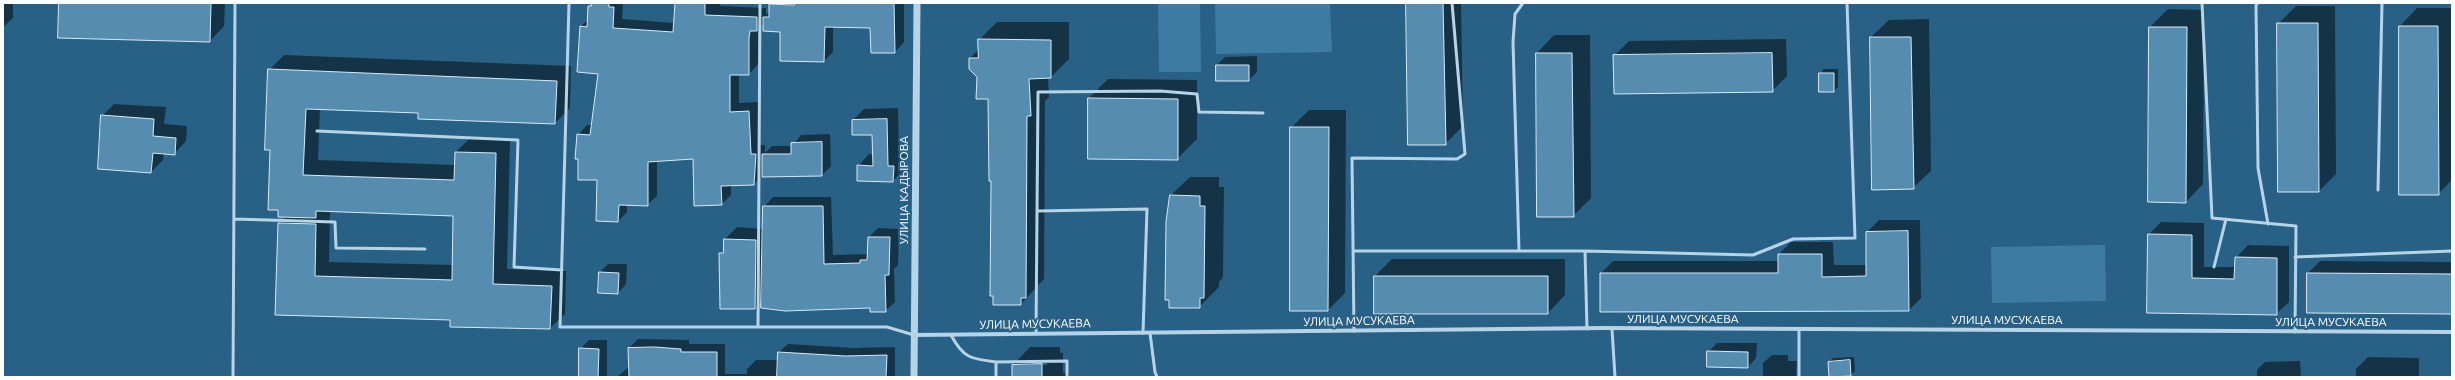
<!DOCTYPE html>
<html>
<head>
<meta charset="utf-8">
<style>
	body { margin:0 }
	#map { position:relative; width:2455px; height:380px; overflow:hidden; background:#296086; font-family:Ubuntu,sans-serif }
	canvas { display:block }
	.frame { position:absolute; inset:0; border:4px solid #fff; pointer-events:none }
</style>
</head>
<body>
<div id="map">
<canvas width="2455" height="380"></canvas>
<div class="frame"></div>
</div>
<script>
const c = document.querySelector('canvas').getContext('2d');
c.lineJoin = 'round';
function fillPath(path, color) {
  c.fillStyle = color;
  c.fill(path, 'evenodd');
}
function stroke(path, color, width, dash) {
  c.strokeStyle = color;
  c.lineWidth = width;
  c.lineCap = dash ? 'butt' : 'round';
  c.setLineDash(dash || []);
  c.stroke(path);
}
function write(font, color, halo, rows, align = 'center') {
  c.font = font + ' Ubuntu,sans-serif';
  c.lineWidth = 4;
  c.setLineDash([]);
  c.textBaseline = 'middle';
  c.strokeStyle = halo;
  c.fillStyle = color;
  for (const [text, x, y, turn = 0] of rows) {
    c.save();
    c.translate(x, y);
    c.rotate((+turn || 0) * Math.PI / 180);
    c.textAlign = isNaN(turn) ? turn : align;
    if (halo) c.strokeText(text, 0, 0);
    c.fillText(text, 0, 0);
    c.restore();
  }
}
fillPath(new Path2D(`
	M1158,3H1200L1201,72H1159Z
	M1215,3H1330L1332,52L1216,54Z
	M2105,245L2106,301L1992,303L1991,247Z`), '#3e7ba3');
fillPath(new Path2D(`
	M3,3H13V18L3,27Z
	M60,3H225L224,26L210,41Z
	M591,3H623L622,19L674,23L675,3H720V6L766,8V15L770,11V3H904V42L895,52L871,28L833,26V52L824,61L781,31L764,23L758,29V64L749,74H739V103L758,102L760,145H765V153L772,146H792L801,135L830,134L831,166L822,175L762,176L754,184L731,185V195L722,204L694,158L657,160V196L647,205L627,204V212L618,221L578,135L587,125H592L599,73L581,26L589,19Z
	M1407,3H1461L1463,126L1445,144Z
	M2296,6H2335L2336,174L2319,191L2278,24Z
	M2417,8H2452V180L2438,194L2400,26Z
	M2168,9L2204,10L2203,184L2186,202L2150,27Z
	M1929,19L1931,171L1913,188L1871,37L1889,20Z
	M997,22H1069V59L1051,77H1048L1049,97L1045,101L1044,279L1021,304H994L989,98L970,58L979,49V40Z
	M1554,35H1590L1591,198L1573,216L1537,53Z
	M1786,39L1787,76L1772,91L1614,56L1629,41Z
	M284,55L571,66L570,108L555,123L419,118V112L320,108L318,160L455,165L456,152L471,137L510,139L507,269L566,271L565,314L550,328L451,319L276,314L279,224L286,217L271,149L269,70ZM330,211L454,215L453,265L329,262Z
	M1257,56V72L1249,80L1217,65L1225,57Z
	M1824,69H1838V87L1834,91L1820,74Z
	M1108,79L1197,80V139L1177,159L1089,98Z
	M114,104L166,107L164,124L187,126L186,141L174,154L164,153L163,160L151,172L102,116Z
	M898,108L899,155H905L904,169L893,181L858,180V166L869,154L874,155L873,134L853,120L864,109Z
	M1309,110H1346L1345,293L1328,310L1291,128Z
	M1190,177H1219V187H1224L1223,277L1219,282V287L1199,307L1170,196Z
	M773,197H831L833,255L868,254L869,237L878,228L899,229L898,265L894,269L895,302L885,311L871,307L770,310L762,300L755,308L720,254L725,249V239L737,227L763,229L764,207Z
	M1879,220H1920L1921,298L1909,310L1601,273L1613,261H1779V254L1791,242H1833L1834,265H1867V232Z
	M2161,222L2204,223V267H2236V258L2248,245L2289,246V302L2276,314L2148,312L2149,234Z
	M1392,259H1565V295L1548,313L1375,276Z
	M2320,261L2452,262V313L2308,273Z
	M608,264H627L626,284L618,293L600,272Z
	M638,339L689,340V344H725V374H747V369L756,360H779V352L788,344L854,348L895,347V377H617L630,366L629,348Z
	M589,340H607V377H580V349Z
	M1717,343H1757L1756,358L1748,367L1708,352Z
	M1030,347H1060V353H1063V373H1069V377H1013V365ZM1033,363H1047V365H1033Z
	M1772,355H1788V361H1797L1796,377H1763V363Z
	M1854,357L1855,371L1851,375L1829,362L1833,358Z
	M2368,357L2419,358V377H2356V369Z
	M2300,361L2301,377H2257V370L2265,362Z
	M305,376H330V377H303Z`), '#0007');
const building = new Path2D(`
	M59,3H211L210,42L58,38Z
	M591,3H609V7H614L613,28L673,32L675,3H705V15L757,17V31H750L749,38V75H730V112L749,111L751,154H756L754,185L721,186L722,205L694,206L693,159L648,162V206L619,205L618,222L596,221L597,180H578V159H575L577,134L590,135L598,74L577,72L580,26L587,27L588,6H591Z
	M794,3H894L895,53H871L870,28L825,27L824,62L780,61V32L763,31V17H769V4L794,5Z
	M1406,3H1443L1446,145H1408Z
	M2277,23H2318L2319,192H2278Z
	M2399,26H2438L2439,195H2399Z
	M2149,27H2187L2186,203L2148,202Z
	M1870,37H1911L1914,189L1872,190Z
	M978,39L1051,40V78L1029,79L1031,116H1027L1026,298H1021V305H993V296H990L991,181H989L988,99H976L977,77L969,69V58H978Z
	M1536,53H1572L1574,217H1537Z
	M1772,53L1773,92L1614,94L1613,55Z
	M1216,65H1249V81H1216Z
	M268,69L557,81L555,124L418,119V113L306,109L303,175L454,180L455,152L496,153L493,284L552,286L550,329L450,327V320L275,315L278,223L316,224L315,276L452,280L453,216L316,211V218L278,217V210H268L270,150H265Z
	M1819,73H1834V92H1819Z
	M1088,98L1178,99V160L1088,159Z
	M101,115L154,119L153,136L176,138L175,155L153,153L151,173L98,169Z
	M887,119L888,166H894L893,182L857,181V165L873,166L872,135H852V120Z
	M1290,127H1329L1328,311H1290Z
	M822,142V176L762,177V154H791V143Z
	M1170,195L1200,196V206H1205L1204,298H1200V308H1169V300H1165L1166,222Z
	M763,206H823L824,264L860,263V260H867L868,237H890L889,275H885L886,312H870V308L785,311L761,308Z
	M1908,231L1909,311L1600,312V273H1778V254H1822V277L1866,276V232Z
	M2148,234L2192,235V278L2234,279L2235,257L2277,258V315L2147,313Z
	M724,239L756,240L755,309H720L719,253H723Z
	M599,272L619,273L618,294L598,293Z
	M2307,273L2452,274V314L2307,313Z
	M1374,276H1548V314H1374Z
	M655,347L681,349V352H717V377H629L628,348Z
	M579,348L599,349L598,377H579Z
	M1707,351L1748,352V368L1707,367Z
	M778,352L845,356L887,355L886,377H777Z
	M1850,360L1851,376L1829,377L1828,362Z
	M1042,364V377H1012V365Z`);
fillPath(building, '#568cb0');
stroke(building, '#d8eaf6', 1);
stroke(new Path2D(`
	M569,3L560,327H887L914,335
	M2202,3L2212,218L2296,226L2295,332
	M2258,3L2256,5L2258,168L2268,224
	M317,131L518,140L514,267L562,270
	M2378,190L2382,3
	M1037,211L1147,209L1143,333
	M234,219L335,222L336,248L425,249
	M1353,251H1585L1587,329
	M1519,251L1513,42L1515,14L1523,3
	M1585,251L1753,255L1793,239L1855,238L1847,3
	M2295,257L2452,251
	M2214,267L2226,219
	M758,326L760,3
	M1612,329L1615,377
	M1799,329V377
	M1354,331L1352,158L1457,159L1465,154L1452,3
	M1150,333L1155,372L1157,377
	M1036,334L1038,92L1160,91L1197,94L1199,112L1263,113
	M951,335C963,358 971,359 996,362V377
	M996,362L1067,361V377
	M233,377L235,3`), '#b5d4e8', 3);
stroke(new Path2D(`
	M914,335L1605,328L2452,332`), '#b5d4e8', 4);
stroke(new Path2D(`
	M914,377L917,3`), '#b5d4e8', 7);
write('12px', '#fff', '#296086', [
	["УЛИЦА КАДЫРОВА",904,190,-90],
	["УЛИЦА МУСУКАЕВА",1683,319],
	["УЛИЦА МУСУКАЕВА",2007,320],
	["УЛИЦА МУСУКАЕВА",1359,321,-1],
	["УЛИЦА МУСУКАЕВА",2331,322],
	["УЛИЦА МУСУКАЕВА",1035,324,-1]
]);
</script>
</body>
</html>
